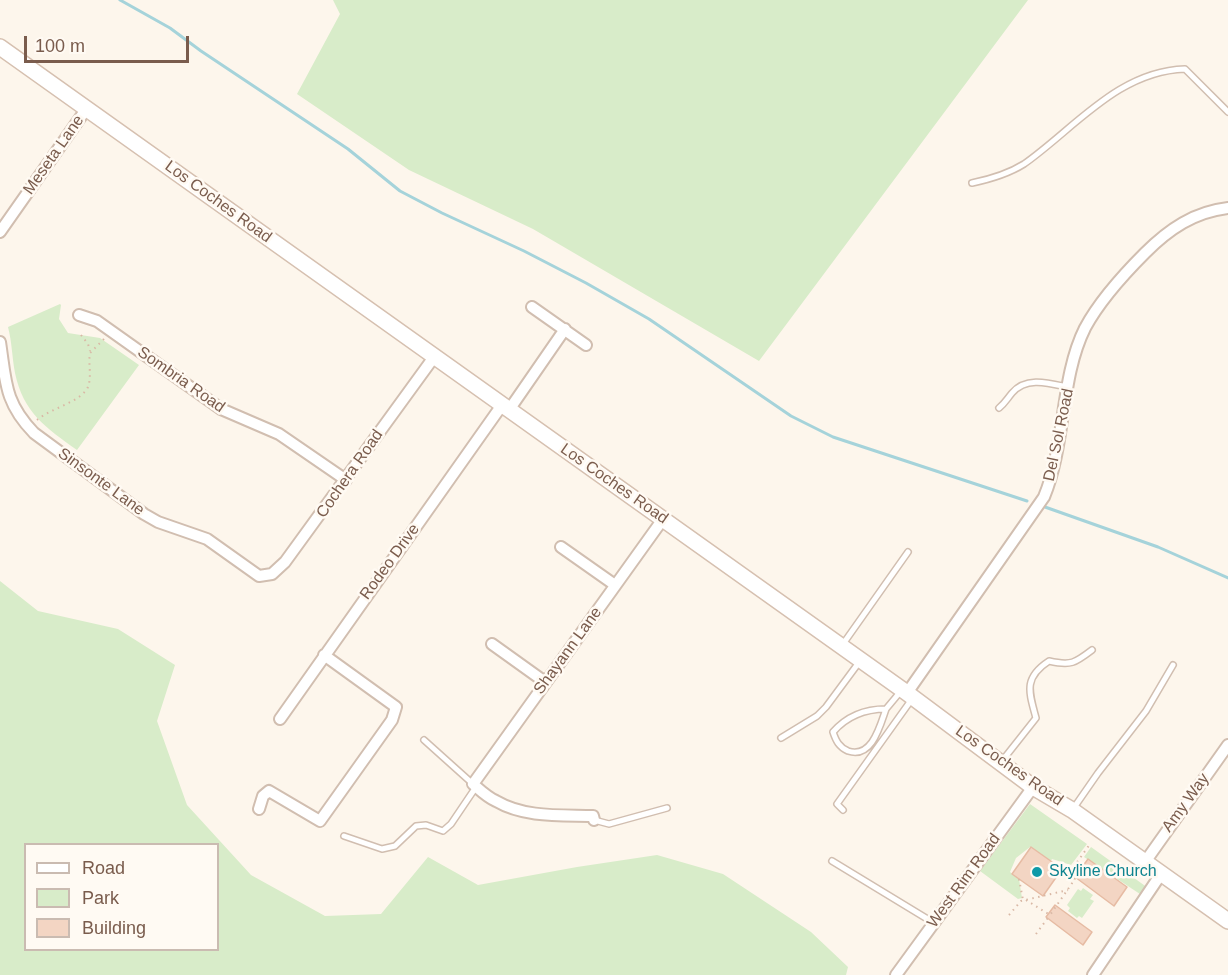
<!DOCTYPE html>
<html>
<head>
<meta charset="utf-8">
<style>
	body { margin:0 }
	#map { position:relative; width:1228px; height:975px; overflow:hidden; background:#fdf6ec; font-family:Arial,sans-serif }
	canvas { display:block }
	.legend { position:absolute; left:24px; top:843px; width:195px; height:108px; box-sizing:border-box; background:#fffaf3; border:2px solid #cabbb1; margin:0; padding:8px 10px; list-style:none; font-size:18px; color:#7a5c4d }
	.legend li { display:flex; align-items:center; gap:12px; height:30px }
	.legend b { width:30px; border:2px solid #cabbb1 }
	.scale { position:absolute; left:24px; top:36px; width:165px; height:27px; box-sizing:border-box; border:3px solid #7a5c4d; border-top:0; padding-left:8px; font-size:18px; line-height:21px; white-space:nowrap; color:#7a5c4d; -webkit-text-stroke:4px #fffaf3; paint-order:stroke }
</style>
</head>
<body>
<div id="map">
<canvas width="1228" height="975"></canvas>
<ul class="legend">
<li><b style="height:8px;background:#fff"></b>Road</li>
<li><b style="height:16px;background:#d8ecc9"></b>Park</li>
<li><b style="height:16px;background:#f3d5c3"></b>Building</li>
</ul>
<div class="scale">100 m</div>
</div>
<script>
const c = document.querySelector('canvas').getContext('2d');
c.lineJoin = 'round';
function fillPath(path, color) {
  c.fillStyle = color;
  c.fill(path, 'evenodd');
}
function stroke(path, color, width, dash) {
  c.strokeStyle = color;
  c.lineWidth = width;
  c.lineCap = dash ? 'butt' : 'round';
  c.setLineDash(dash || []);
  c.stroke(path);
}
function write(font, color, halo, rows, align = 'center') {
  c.font = font + ' Arial,sans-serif';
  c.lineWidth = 5;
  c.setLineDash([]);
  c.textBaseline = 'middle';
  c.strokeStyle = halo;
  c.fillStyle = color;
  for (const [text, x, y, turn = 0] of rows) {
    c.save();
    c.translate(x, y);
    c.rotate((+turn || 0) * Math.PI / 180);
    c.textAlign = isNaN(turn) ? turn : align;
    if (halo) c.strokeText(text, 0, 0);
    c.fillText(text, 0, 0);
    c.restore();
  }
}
fillPath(new Path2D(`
	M333,0H1028L759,361L533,229L409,170L297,94L340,14Z
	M60,304L61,305L59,319L68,333L100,338L139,365L77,450C46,428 23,412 15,373C12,357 12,342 8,327Z
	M0,581L38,611L118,629L175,665L157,721L187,805L251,875L325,916L381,914L428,857L478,885L577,867L657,855L723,874L811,932L848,967L846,975H0ZM26,844H218V950H26Z
	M1030,804L1087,844L1071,865L1052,859L1051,861L1030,847L1016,858L1010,872L1019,879L1022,898L1018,899L980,871Z
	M1091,847L1148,888L1143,896L1084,857Z
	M1083,888L1093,895L1090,899L1094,901L1082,918L1079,916L1077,918L1068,911L1070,908L1067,905L1078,889L1081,891Z`), '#d8ecc9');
stroke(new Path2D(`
	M120,0L170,28L201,51L348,149L400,191L442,213L524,251L586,283L649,319L791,416L833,437L1027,501
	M1045,507L1158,547L1228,578`), '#a5d3da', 3);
const building = new Path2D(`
	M1031,847L1062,869L1043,896L1012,874Z
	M1088,859L1127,887L1114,906L1075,877Z
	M1055,905L1092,932L1083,945L1046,917Z`);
fillPath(building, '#f3d5c3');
stroke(building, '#e6bba3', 1.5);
const service = new Path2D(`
	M972,183C991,179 1008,174 1024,164C1074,129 1118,71 1185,69L1228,112
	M999,408C1005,403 1007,399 1012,393C1026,376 1049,383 1067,387
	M843,644L908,552
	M886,709C880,726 872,759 848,751C839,747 836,741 833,732C847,716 865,709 886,709L901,691
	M781,738L817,716L826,707L860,661
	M424,740L473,784
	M1002,761L1036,718C1029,692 1023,678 1049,661C1071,666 1075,663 1092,650
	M1073,809L1098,773L1146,711L1173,665
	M843,810L837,804L912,699
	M594,820L609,824L667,808
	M344,836L382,849L395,846L416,826L426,825L443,831L451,824L476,787
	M832,861L934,923`);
const minor = new Path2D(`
	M0,232L87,108
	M532,307L586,345
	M79,315L97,321L221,409L279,434L346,480
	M0,342C6,381 4,402 34,433L144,514L158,522L207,539L259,576L272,574L285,562L434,357
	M509,410L565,329
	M561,547L615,585
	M492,644L545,682
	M907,693L1044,497C1066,444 1060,378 1085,328C1100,300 1123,275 1145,253C1169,229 1194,212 1228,208
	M280,719L502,405
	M259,809L263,796L269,791L320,821L392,720L396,707L324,655
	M594,820L593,816C561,815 525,818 496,801C487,797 480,790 473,784L663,519
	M1145,862L1228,745
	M896,975L1033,787
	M1093,975L1161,874`);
const secondary = new Path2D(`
	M0,47L907,693L1033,787L1072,810L1228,921`);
stroke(service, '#d1beb0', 8);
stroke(minor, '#d1beb0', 14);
stroke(secondary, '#d6c0b0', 18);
stroke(new Path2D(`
	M81,335L88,344L90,351
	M37,420C51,408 81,402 88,387C92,376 88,364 90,353L104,339
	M1019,879L1023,900
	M1026,900L1050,915L1075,879L1068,875L1090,844
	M1009,915L1021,901L1068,890
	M1036,934L1050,915`), '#d9b8a5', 2, [1.5, 4.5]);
stroke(service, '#fff', 5);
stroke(minor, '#fff', 10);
stroke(secondary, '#fff', 15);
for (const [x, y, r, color] of [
	[1037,872,6,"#0f9aa8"]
]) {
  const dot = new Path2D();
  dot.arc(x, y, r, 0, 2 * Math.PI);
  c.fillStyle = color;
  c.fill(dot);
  stroke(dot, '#fffaf3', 2);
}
write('16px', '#7a5c4d', '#fffaf3', [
	["Meseta Lane",54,155,-55],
	["Los Coches Road",218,202,36],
	["Sombria Road",181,380,35],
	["Del Sol Road",1059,435,-78],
	["Cochera Road",350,474,-55],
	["Sinsonte Lane",101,482,36],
	["Los Coches Road",614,484,35],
	["Rodeo Drive",390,562,-54],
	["Shayann Lane",568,651,-54],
	["Los Coches Road",1009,766,35],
	["Amy Way",1186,803,-54],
	["West Rim Road",964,881,-54]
]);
write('16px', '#0d838f', '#fffaf3', [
	["Skyline Church",1049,872]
], 'left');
</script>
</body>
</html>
